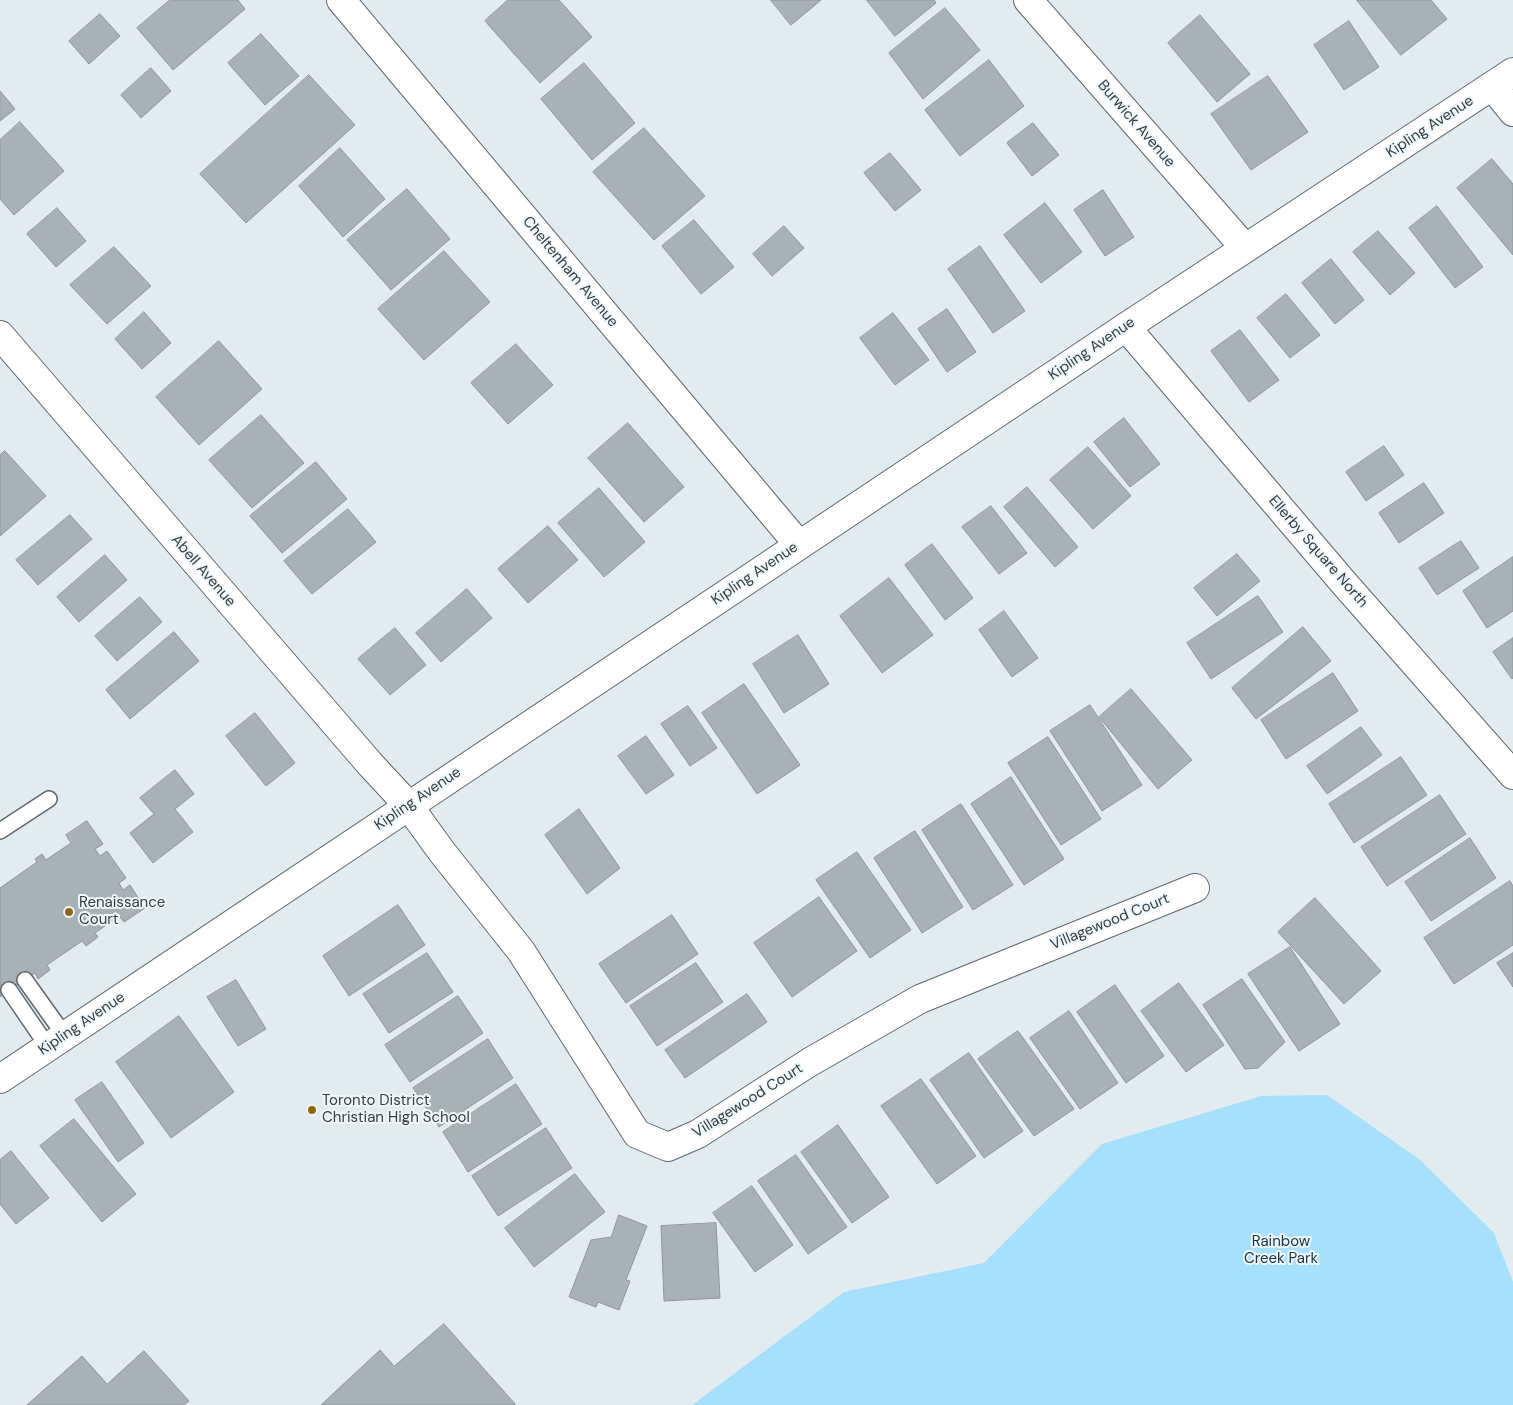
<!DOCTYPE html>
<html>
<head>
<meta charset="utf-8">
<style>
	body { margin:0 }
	canvas { display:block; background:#e1ebf0 }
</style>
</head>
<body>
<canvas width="1513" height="1405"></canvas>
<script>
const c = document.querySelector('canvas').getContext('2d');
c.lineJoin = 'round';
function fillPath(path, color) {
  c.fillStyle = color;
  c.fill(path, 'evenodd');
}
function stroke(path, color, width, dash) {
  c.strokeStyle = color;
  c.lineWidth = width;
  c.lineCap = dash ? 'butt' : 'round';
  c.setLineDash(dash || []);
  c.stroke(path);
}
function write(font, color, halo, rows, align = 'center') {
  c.font = font + ' "DM Sans",sans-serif';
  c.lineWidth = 4;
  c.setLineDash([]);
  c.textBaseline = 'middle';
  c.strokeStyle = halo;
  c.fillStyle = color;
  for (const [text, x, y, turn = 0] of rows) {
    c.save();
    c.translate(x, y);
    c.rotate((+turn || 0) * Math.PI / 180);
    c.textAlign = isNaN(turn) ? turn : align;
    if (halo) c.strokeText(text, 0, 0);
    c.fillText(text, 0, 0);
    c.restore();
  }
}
fillPath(new Path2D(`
	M1327,1095L1419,1159L1494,1233L1513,1282V1405H692L844,1292L984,1263L1102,1144L1261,1096Z`), '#a6e0fd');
const building = new Path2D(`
	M170,0H238L245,9L173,70L137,28Z
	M508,0H559L592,37L540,83L485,21Z
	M771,0H821L791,25Z
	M867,0H934L936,3L895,36Z
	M1357,0H1431L1447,19L1401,55Z
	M945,8L980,50L923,99L889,53Z
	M100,14L120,36L89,64L69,41Z
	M1200,15L1250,74L1217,102L1168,43Z
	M1349,21L1379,67L1344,90L1314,45Z
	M261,34L299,76L265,105L228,63Z
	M989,60L1024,106L960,156L925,110Z
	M584,63L635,123L592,160L541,99Z
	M151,68L171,91L141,118L121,95Z
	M309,75L355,125L246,223L200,174Z
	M1268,76L1308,132L1251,170L1211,114Z
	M0,91L15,109L0,121Z
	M20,122L64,171L14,215L0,199V140Z
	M1033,123L1059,155L1032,176L1007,143Z
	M644,128L705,196L654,240L593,172Z
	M340,148L385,199L343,237L299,186Z
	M890,153L921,190L895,211L864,173Z
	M1492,159L1513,184V255L1457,188Z
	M407,189L450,239L391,290L347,240Z
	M1103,190L1134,237L1105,256L1074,210Z
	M1045,203L1082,252L1041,283L1004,235Z
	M1437,206L1483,267L1455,288L1409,228Z
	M57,208L86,241L56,267L27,234Z
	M694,220L734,267L701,294L662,246Z
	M784,226L804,248L772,276L753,254Z
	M1378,231L1415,273L1390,295L1353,252Z
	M980,246L1025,311L993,333L948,269Z
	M114,247L151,286L107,324L70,285Z
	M444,251L490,302L424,360L378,309Z
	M1331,259L1364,300L1335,324L1302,283Z
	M1286,294L1320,335L1290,358L1257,318Z
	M947,309L976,352L947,372L918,329Z
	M144,312L171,343L142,369L115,339Z
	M893,313L929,360L895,385L860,338Z
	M1240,330L1279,380L1249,402L1211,351Z
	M219,341L262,389L199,445L156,397Z
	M516,344L553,385L508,424L471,383Z
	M261,415L304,463L252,508L209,460Z
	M1124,418L1160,464L1130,487L1094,442Z
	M628,423L684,487L644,522L588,458Z
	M1384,446L1404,475L1366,501L1346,472Z
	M1088,447L1131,496L1093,529L1050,480Z
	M5,451L46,496L0,536V455Z
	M316,462L347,499L282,553L250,516Z
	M1424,483L1444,513L1399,543L1379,513Z
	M1027,487L1078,547L1055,567L1004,507Z
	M599,488L645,542L604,577L558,523Z
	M991,506L1027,553L999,574L962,527Z
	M348,509L376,542L312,594L284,561Z
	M70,515L92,539L38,585L16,560Z
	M548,526L578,560L528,603L498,569Z
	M1461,541L1479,568L1437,595L1419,568Z
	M932,544L973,598L945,620L905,565Z
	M1237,554L1260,581L1217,616L1194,588Z
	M105,555L127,580L79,622L57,597Z
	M1513,557V611L1487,628L1463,591Z
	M889,578L933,635L882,673L840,616Z
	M467,589L492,618L441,662L416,633Z
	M1258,596L1283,632L1211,679L1187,643Z
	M140,597L162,622L117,661L95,636Z
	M1004,611L1038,658L1012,677L979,630Z
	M1303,627L1331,661L1256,719L1232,688Z
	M395,628L426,665L390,695L358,659Z
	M174,632L199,661L130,719L106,690Z
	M798,635L829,684L784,713L753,664Z
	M1513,638V678L1512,679L1493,652Z
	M1333,673L1358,711L1286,759L1261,720Z
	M744,684L800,765L757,794L702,713Z
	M1131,689L1192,760L1158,789L1099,717Z
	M1090,705L1142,785L1102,811L1050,731Z
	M688,706L717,748L690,766L661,724Z
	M255,713L295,763L266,786L226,736Z
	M1361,727L1382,755L1327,794L1307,766Z
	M646,736L674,775L646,794L618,756Z
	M1048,737L1101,819L1061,845L1008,763Z
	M1401,757L1427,795L1354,843L1329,804Z
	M175,770L194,794L175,809L193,832L153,863L130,833L154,814L140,798Z
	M1011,777L1064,859L1024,885L971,804Z
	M1440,795L1466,834L1387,886L1361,847Z
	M961,804L1013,885L973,910L922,830Z
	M579,809L620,868L587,894L545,835Z
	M87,821L103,844L95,849L100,856L107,851L126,878L119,883L123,890L130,885L145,908L124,922L119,916L95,933L98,937L86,946L82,941L47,965L50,970L38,979L35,973L0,997V888L37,862L35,859L42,854L46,860L71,843L66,835Z
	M915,831L963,907L922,933L874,858Z
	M1470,838L1496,878L1431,921L1405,882Z
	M857,852L911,930L870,958L816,880Z
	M1510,881L1513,886V945L1454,984L1424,938Z
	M819,897L857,951L792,997L754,943Z
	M1315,898L1381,971L1344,1004L1278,932Z
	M398,905L425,945L349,996L323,956Z
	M672,915L698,954L626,1003L599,964Z
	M1290,947L1340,1024L1299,1051L1248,974Z
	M427,953L453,992L389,1033L363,994Z
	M1513,953V987L1497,963Z
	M696,963L723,1002L657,1046L630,1006Z
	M1242,979L1285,1042L1258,1068L1245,1069L1203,1005Z
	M236,980L266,1029L238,1046L207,997Z
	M1179,983L1224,1045L1186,1072L1141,1011Z
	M1115,985L1164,1056L1126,1083L1077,1012Z
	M747,994L767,1022L685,1078L665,1050Z
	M458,996L483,1033L410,1082L385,1045Z
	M1069,1011L1118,1083L1080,1109L1030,1038Z
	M179,1016L234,1092L171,1138L116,1062Z
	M1018,1031L1074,1109L1034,1136L978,1059Z
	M488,1039L513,1078L439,1127L413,1088Z
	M969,1053L1023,1131L984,1158L930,1080Z
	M921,1079L976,1156L937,1184L881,1106Z
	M102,1082L144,1143L118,1162L75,1100Z
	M516,1084L542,1124L468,1172L443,1132Z
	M74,1119L136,1194L102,1222L40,1146Z
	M838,1125L889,1197L852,1223L801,1152Z
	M546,1128L572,1168L498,1216L472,1176Z
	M11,1151L49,1198L16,1224L0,1204V1160Z
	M796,1155L847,1227L808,1254L758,1181Z
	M575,1174L605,1212L534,1267L505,1228Z
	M752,1186L793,1245L755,1272L713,1213Z
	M619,1215L647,1226L626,1280L630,1281L619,1310L598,1302L596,1307L569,1297L591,1240L611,1237Z
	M716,1223L720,1298L664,1301L661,1226Z
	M444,1324L516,1405H321L380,1350L394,1366Z
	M144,1351L189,1401L184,1405H27L82,1356L107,1384Z`);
fillPath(building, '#a8b1b6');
stroke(building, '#8e979b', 1);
const service = new Path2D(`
	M0,831L49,799
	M25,980L65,1036
	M9,990L48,1047`);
const minor = new Path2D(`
	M341,0L799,545
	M1028,0L1245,248
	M1492,86L1513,112
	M1126,327L1343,582L1513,775
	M0,335L370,764L408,805L442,852L521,951L637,1134L668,1147L698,1134L810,1062L920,999L1195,888`);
const tertiary = new Path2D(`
	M0,1079L1126,327L1513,72`);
stroke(service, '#5f676c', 18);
stroke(minor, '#5f676c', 30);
stroke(tertiary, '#5f676c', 30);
stroke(service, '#fff', 15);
stroke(minor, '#fff', 28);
stroke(tertiary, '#fff', 28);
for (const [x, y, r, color] of [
	[69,912,5,"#916811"],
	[312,1110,5,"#916811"]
]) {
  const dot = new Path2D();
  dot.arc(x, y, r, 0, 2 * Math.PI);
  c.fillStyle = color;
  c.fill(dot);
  stroke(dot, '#eef8fd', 2);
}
write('15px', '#373b3d', '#eef8fd', [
	["Burwick Avenue",1136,124,49],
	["Kipling Avenue",1430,127,-33],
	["Cheltenham Avenue",570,272,50],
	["Kipling Avenue",1092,349,-34],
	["Ellerby Square North",1318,552,49],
	["Abell Avenue",203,571,49],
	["Kipling Avenue",755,574,-34],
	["Kipling Avenue",418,799,-34],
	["Villagewood Court",1110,922,-22],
	["Kipling Avenue",82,1024,-34],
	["Villagewood Court",748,1101,-32]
]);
write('15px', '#373b3d', '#eef8fd', [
	["Renaissance",79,903],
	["Court",79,920],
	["Toronto District",322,1101],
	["Christian High School",322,1118]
], 'left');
write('15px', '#163441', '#eef8fd', [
	["Rainbow",1281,1242],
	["Creek Park",1281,1259]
]);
</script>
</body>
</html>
